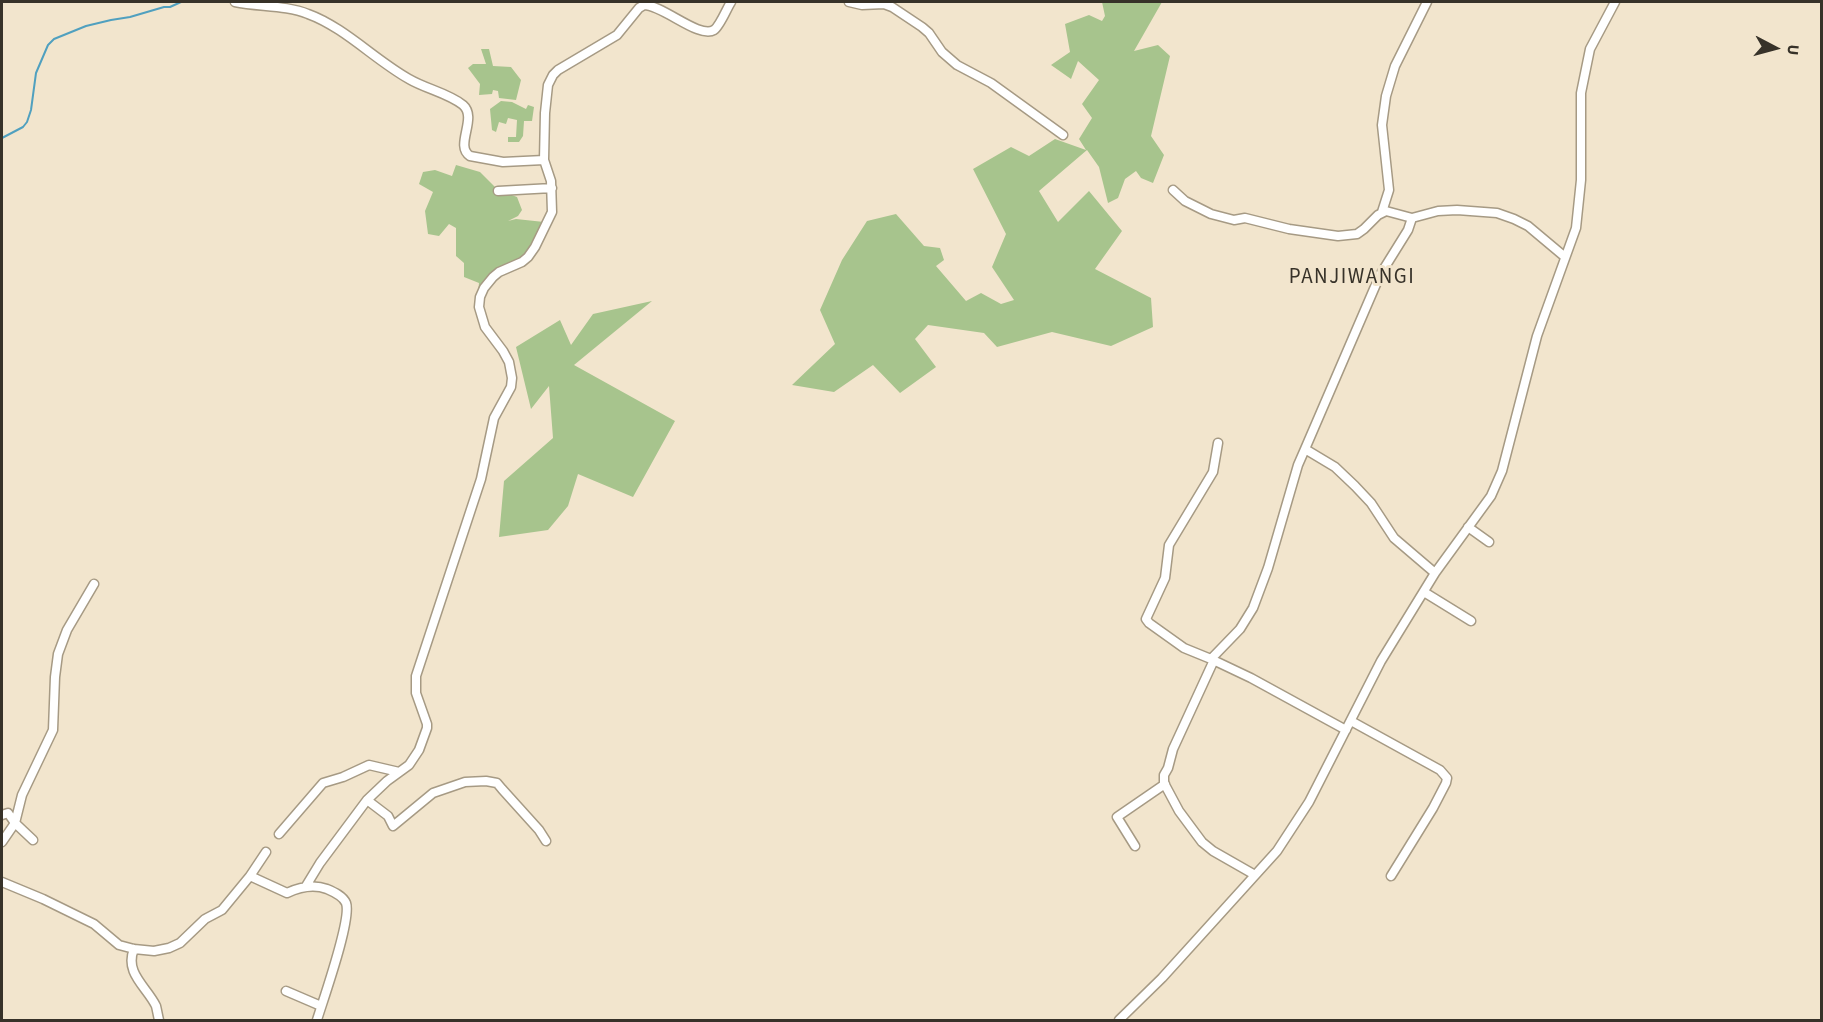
<!DOCTYPE html>
<html>
<head>
<meta charset="utf-8">
<style>
	body { margin:0 }
	#map { position:relative; width:1823px; height:1022px; overflow:hidden; background:#f2e5cd; font-family:"Source Sans 3",sans-serif }
	canvas { display:block }
	.frame { position:absolute; inset:0; border:3px solid #373229; pointer-events:none }
	.north { position:absolute; left:1745px; top:18px; width:60px; height:60px; -webkit-text-stroke:4px #f2e5cd; paint-order:stroke; rotate:96deg; font-size:16px; font-weight:700; line-height:24px; text-align:center; color:#373229 }
	.north::after { content:''; display:block; margin:auto; width:21px; height:27px; background:#373229; clip-path:polygon(50% 0,100% 100%,50% 72%,0 100%) }
</style>
</head>
<body>
<div id="map">
<canvas width="1823" height="1022"></canvas>
<div class="frame"></div>
<div class="north">U</div>
</div>
<script>
const c = document.querySelector('canvas').getContext('2d');
c.lineJoin = 'round';
function fillPath(path, color) {
  c.fillStyle = color;
  c.fill(path, 'evenodd');
}
function stroke(path, color, width, dash) {
  c.strokeStyle = color;
  c.lineWidth = width;
  c.lineCap = dash ? 'butt' : 'round';
  c.setLineDash(dash || []);
  c.stroke(path);
}
function write(font, color, halo, rows, align = 'center') {
  c.font = font + ' "Source Sans 3",sans-serif';
  c.lineWidth = 6;
  c.setLineDash([]);
  c.textBaseline = 'middle';
  c.strokeStyle = halo;
  c.fillStyle = color;
  for (const [text, x, y, turn = 0] of rows) {
    c.save();
    c.translate(x, y);
    c.rotate((+turn || 0) * Math.PI / 180);
    c.textAlign = isNaN(turn) ? turn : align;
    if (halo) c.strokeText(text, 0, 0);
    c.fillText(text, 0, 0);
    c.restore();
  }
}
fillPath(new Path2D(`
	M1102,2H1162L1134,51L1158,45L1170,56L1151,136L1164,155L1153,183L1141,178L1136,171L1125,179L1118,198L1108,203L1099,167L1087,150L1039,191L1058,222L1089,191L1122,231L1095,269L1151,298L1153,327L1111,346L1052,332L997,347L984,333L928,325L915,339L936,367L900,393L873,365L834,392L792,385L835,344L820,310L842,260L867,221L896,214L924,246L940,248L944,260L936,266L966,301L981,293L1001,304L1014,300L992,267L1006,234L973,169L1011,147L1029,156L1055,139L1086,150L1079,139L1092,118L1082,104L1099,80L1078,61L1071,79L1051,65L1070,52L1065,24L1089,15L1102,21L1105,16Z
	M481,49H489L493,66L511,67L521,80L516,100L499,98L498,91L493,90L492,94L479,95L480,84L468,68L473,64H486Z
	M501,101L512,102L526,109L528,105L534,107L532,121H524L523,136L519,142H508V137H516L517,120L508,118L506,124L499,122L496,132L492,130L490,109Z
	M456,165L480,172L498,190L517,197L522,210L518,216L508,221L516,219L544,222L524,257L478,293L479,283L464,277V263L456,256V228L449,224L439,236L428,234L425,211L433,192L419,184L423,172L435,170L452,176Z
	M652,301L574,365L675,421L633,497L578,474L568,506L548,530L499,537L504,481L553,438L549,386L531,409L516,347L560,320L571,345L593,314Z`), '#a7c48d');
stroke(new Path2D(`
	M2,138L23,127L27,122L31,110L36,73L48,45L54,39L86,26L111,20L130,17L164,7H170L181,2`), '#50a0bf', 2);
const minor = new Path2D(`
	M235,2C259,7 286,5 308,14C344,27 375,60 409,79C426,89 448,93 463,105C478,118 454,146 470,156L503,162L544,160
	M849,2L862,5L884,4L892,7L922,27L929,33L942,52L957,65L991,83L1063,135
	M1173,190L1185,201L1211,214L1234,220L1245,218L1289,229L1338,236L1357,234L1364,229L1378,215L1386,211L1412,218L1438,211L1457,210L1497,213L1514,219L1528,226L1565,257
	M498,191L552,188
	M1382,212L1389,190L1382,125L1386,96L1395,66L1427,2
	M1412,218L1408,230L1380,275L1305,449L1335,467L1355,486L1371,503L1394,538L1435,573
	M1218,443L1213,472L1169,545L1165,578L1146,619L1149,623L1184,648L1211,659L1240,629L1253,608L1268,568L1298,465L1305,449
	M1468,527L1489,542
	M1424,592L1471,621
	M1211,659L1251,678L1346,730
	M1214,660L1173,749L1168,768L1164,775V783L1179,811L1202,842L1213,851L1255,875
	M1351,721L1440,770L1447,778L1446,783L1433,808L1391,876
	M367,800L388,816L393,826L433,793L465,782L486,781L497,783L502,789L539,830L546,841
	M2,815L8,813L15,823L33,840
	M279,834L323,783L343,777L369,765L399,772
	M2,842L15,823L22,795L53,730L55,677L58,654L67,630L94,584
	M1135,846L1117,817L1165,784
	M250,876L266,852
	M2,882L43,899L94,924L119,945L134,949L154,951L169,948L180,943L205,919L222,910L250,876L287,893C300,887 313,884 327,889C334,892 343,896 346,903C352,919 323,1000 317,1020
	M306,886L320,863L367,800L387,781L409,765L419,750L427,728V724L416,693V676L481,479L494,418L511,387L512,378L509,362L503,351L485,327L479,307L480,297L484,288L493,277L499,272L522,262L528,257L535,247L552,212L551,181L544,160L545,113L548,85L553,75L558,70L617,35L639,8L644,5C663,5 699,39 714,30C720,26 727,8 731,2
	M134,949C124,973 147,987 156,1006C157,1010 158,1016 159,1020
	M286,991L321,1006
	M1119,1020L1162,978L1277,851L1309,802L1381,661L1435,573L1491,496L1502,471L1537,336L1576,228L1581,180V93L1590,49L1615,2`);
stroke(minor, '#a69a84', 11);
stroke(minor, '#fff', 8);
c.letterSpacing = '1.5px';
write('21px', '#373229', '#f2e5cd', [
	["PANJIWANGI",1352,278]
]);
c.letterSpacing = '0px';
</script>
</body>
</html>
